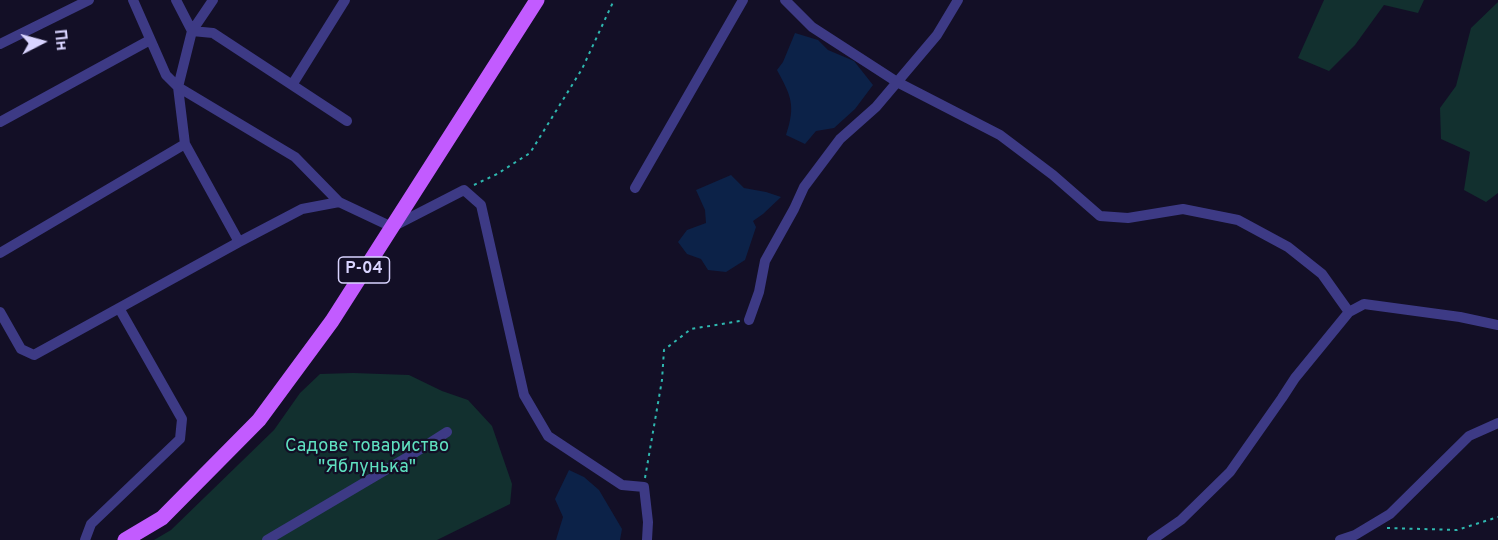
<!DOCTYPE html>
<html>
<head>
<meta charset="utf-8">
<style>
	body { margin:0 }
	#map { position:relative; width:1498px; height:540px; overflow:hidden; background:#130f26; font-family:Overpass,sans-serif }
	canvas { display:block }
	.north { position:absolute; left:12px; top:12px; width:60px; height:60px; -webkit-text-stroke:4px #130f26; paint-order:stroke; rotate:84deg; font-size:16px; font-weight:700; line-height:24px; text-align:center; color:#d9d4ff }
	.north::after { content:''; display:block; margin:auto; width:21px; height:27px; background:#d9d4ff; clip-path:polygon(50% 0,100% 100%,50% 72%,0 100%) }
</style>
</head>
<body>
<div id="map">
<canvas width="1498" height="540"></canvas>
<div class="north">Пн</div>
</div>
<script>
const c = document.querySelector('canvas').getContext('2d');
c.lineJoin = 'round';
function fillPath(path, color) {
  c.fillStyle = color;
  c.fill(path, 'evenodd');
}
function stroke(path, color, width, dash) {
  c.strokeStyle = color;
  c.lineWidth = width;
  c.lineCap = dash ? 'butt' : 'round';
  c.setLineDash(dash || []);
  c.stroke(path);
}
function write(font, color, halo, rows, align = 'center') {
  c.font = font + ' Overpass,sans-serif';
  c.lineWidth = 4.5;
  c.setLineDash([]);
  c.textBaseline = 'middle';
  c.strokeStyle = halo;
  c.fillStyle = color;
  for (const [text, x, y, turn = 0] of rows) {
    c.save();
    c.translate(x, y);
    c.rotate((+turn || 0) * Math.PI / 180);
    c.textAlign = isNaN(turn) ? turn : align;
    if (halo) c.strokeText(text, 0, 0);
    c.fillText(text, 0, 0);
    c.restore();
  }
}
fillPath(new Path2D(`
	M1324,0H1424L1418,13L1384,5L1355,45L1329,71L1298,58Z
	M1498,2V193L1486,202L1464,190L1470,152L1441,139L1440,108L1456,86L1471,28Z
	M353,373L409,375L442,391L468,400L492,426L512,484L510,504L437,540H154L171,530L274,430L300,393L320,374Z`), '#12302f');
fillPath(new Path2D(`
	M795,33L818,40L828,50L854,61L873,85L855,109L834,128L816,131L805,144L786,135C796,105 791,96 777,70L783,62Z
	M731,175L744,188L766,192L781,197L763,214L753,221L756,227L745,260L726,272L708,270L701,259L687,254L678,242L687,230L706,223L705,210L696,190Z
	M569,470L584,477L599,490L622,529L620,540H556L563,517L555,499Z`), '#0c2248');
stroke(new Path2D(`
	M474,185L497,174L530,153L582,69L614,0
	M645,478L662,380L664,350L691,329L740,321
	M1387,528L1457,530L1498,517`), '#2fb8b0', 2, [3, 4.5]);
stroke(new Path2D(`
	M133,0L166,75L178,87L295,157L339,202L392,227L464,190L481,205L524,395L548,436L622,485L644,487L648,522L647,540
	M176,0L192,31L213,33L347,121
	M213,0L192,31L178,87L185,144L239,242L302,209L339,202
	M785,0L812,27L897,82L1000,135L1053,175L1100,216L1128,218L1183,209L1238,220L1288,247L1322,274L1349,312
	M0,44L89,0
	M292,85L345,0
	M0,122L150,40
	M635,188L743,0
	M0,253L185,144
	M0,312L21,349L34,355L239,242
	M749,320L759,292L765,261L794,209L804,187L840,139L876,107L937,35L958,0
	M85,540L91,524L180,439L182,419L119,308
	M267,540L411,455L447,432
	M1152,540L1181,520L1230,472L1282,398L1295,378L1349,312L1364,304L1460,317L1498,325
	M1340,540L1355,535L1390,514L1469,436L1498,423`), '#3d3a85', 10);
stroke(new Path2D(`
	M125,540L162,518L259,420L332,321L537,0`), '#c25bff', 15);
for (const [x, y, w] of [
	[364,270,51]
]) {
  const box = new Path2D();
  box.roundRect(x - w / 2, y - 13, w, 26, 4.5);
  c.fillStyle = '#130f26';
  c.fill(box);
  stroke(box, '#d9d4ff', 1.5);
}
write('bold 16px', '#d9d4ff', null, [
	["Р-04",364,270]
]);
write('18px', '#5fe0c0', '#130f26', [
	["Садове товариство",367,447],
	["\"Яблунька\"",367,468]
]);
</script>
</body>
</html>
